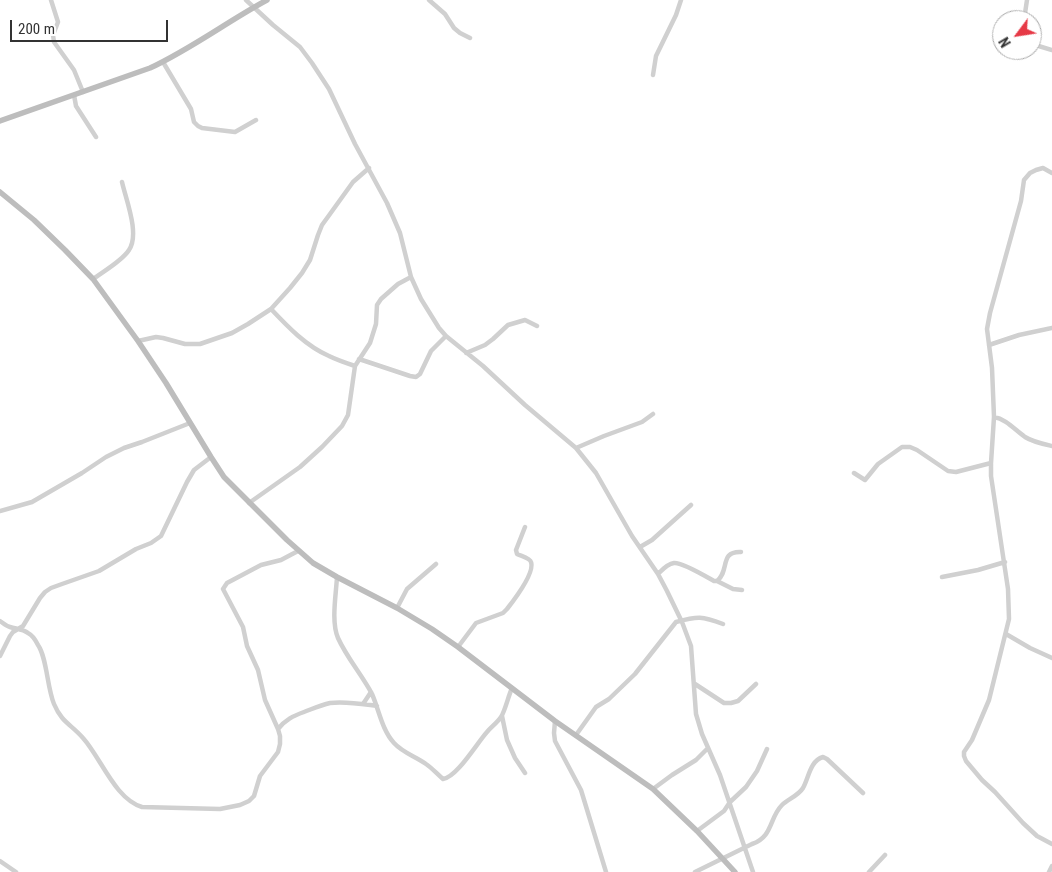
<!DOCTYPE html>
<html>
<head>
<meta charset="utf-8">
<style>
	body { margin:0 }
	#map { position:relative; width:1052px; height:872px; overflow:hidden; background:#fff; font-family:"Roboto Condensed",sans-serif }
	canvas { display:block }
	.north { position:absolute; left:992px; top:10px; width:50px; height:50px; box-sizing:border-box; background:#fff; border:1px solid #adadad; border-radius:50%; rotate:239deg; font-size:14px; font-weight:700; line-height:20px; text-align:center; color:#333 }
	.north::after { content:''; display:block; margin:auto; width:18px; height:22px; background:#e63946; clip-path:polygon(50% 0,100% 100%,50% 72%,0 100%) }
	.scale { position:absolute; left:10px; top:20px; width:158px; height:22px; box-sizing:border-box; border:2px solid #333; border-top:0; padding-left:6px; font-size:15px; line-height:18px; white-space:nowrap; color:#333; -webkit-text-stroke:4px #fff; paint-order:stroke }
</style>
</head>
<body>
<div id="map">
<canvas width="1052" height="872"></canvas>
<div class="north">N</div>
<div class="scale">200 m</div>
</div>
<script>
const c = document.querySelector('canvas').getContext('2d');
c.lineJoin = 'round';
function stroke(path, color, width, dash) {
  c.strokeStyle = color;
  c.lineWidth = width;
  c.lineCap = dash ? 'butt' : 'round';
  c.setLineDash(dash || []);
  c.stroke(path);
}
stroke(new Path2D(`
	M51,0L58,22L53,35L54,42L74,70L83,92
	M246,0L273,25L300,47L312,63L329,89L355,144L387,203L400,233L411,277L421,299L439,328L446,336L483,366L525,405L576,448L596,473L632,536L658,574L667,591L682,622L691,646L696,714L702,734L720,775L753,872
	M429,0L445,14L454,28L460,33L470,38
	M1024,20L1027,0
	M1032,44L1052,50
	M163,62L191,109L194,122L198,126L202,128L235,132L256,120
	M653,75L656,56L676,15L681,0
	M74,95L76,106L96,137
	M1052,173L1043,168L1036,170L1030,173L1024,180L1021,201L990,313L987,329L992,368L994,417L991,463V476L1008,589L1009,619L989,700L972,740L964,752V756L966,761L982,780L995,792L1023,823L1037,836L1052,844
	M93,279C104,271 122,261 129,250C140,234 126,200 122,182
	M271,309C288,327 306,346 329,356C337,360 346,363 355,366
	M138,341L156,337L163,338L185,344H200L232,333L248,324L271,309L290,288L302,273L310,260L318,235L322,225L330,214L353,182L369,168
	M989,345L1019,335L1052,328
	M466,353L485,345L493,339L508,325L525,320L537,326
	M359,359L410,376L416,377L420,374L431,351L446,336
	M994,417C1006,419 1015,430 1025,437C1033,442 1043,444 1052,446
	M576,448L604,436L642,422L653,414
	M854,473L865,480L878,464L902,447H910L917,450L948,471L956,472L991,463
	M249,503L300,467L322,447L342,426L348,415L355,366L370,343L376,324L377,305L381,299L398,284L411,277
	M0,511L32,502L82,473L106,457L124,448L142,442L190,423
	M640,547L652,540L691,505
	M658,574C662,570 667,564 674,563C682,562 705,576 714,581H717C730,571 719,551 741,552
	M337,577C336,595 331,622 338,638C347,658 362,675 372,694C379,710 382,730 394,743C403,753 415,756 426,764C432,768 437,774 443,779C457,777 477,743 487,732C491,727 497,723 501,717C505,711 508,697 512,688
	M942,577L978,570L1005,562
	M717,581L733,589L742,590
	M397,608L407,589L436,564
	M0,621C3,623 6,626 10,627C16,629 23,629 28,633C32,635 36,641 38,645C47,658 47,687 54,704C62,723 71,724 83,738C101,758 115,799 142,807L220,809L240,805L249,801L254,796L260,776L278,752L280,744V736L278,729L265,700L258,670L247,646L243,627L223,589L227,583L261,565L281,560L298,551
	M1006,634L1030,648L1052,658
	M458,647L476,623L503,613L507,609C514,600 535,573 531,562C530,558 521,556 517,554L516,550L525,527
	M0,656L10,636L13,632L23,626L40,598L45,592L51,588L62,584L99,571L136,549L151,543L161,536L187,482L194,470L211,457
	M695,684L724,703H731L738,701L756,684
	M363,704L371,692
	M502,716L507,740L515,758L525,773
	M555,721L554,733L555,741L581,790L606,872
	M278,729C285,720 293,716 304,712C312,709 321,705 330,703C346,701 362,704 377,706
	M576,735L596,707L609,699L635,674L676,622C698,616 702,616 723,624
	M653,789L672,775L696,760L708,748
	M697,831L724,811L730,802L746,787L757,771L767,749
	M0,861L16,872
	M695,872L752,844C773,837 769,818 782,805C788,799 798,796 803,788C809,777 810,761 823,757L827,759L863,793
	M869,872L885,855
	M1049,872L1052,866`), '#d0d0d0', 4.5);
stroke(new Path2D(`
	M0,121L150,68C191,49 228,21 267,0
	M0,192L34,220L65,250L93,279L138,341L166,383L211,457L224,477L287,540L313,563L337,577L397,608L432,629L458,647L555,721L653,789L697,831L735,872`), '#bdbdbd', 5.5);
</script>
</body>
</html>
